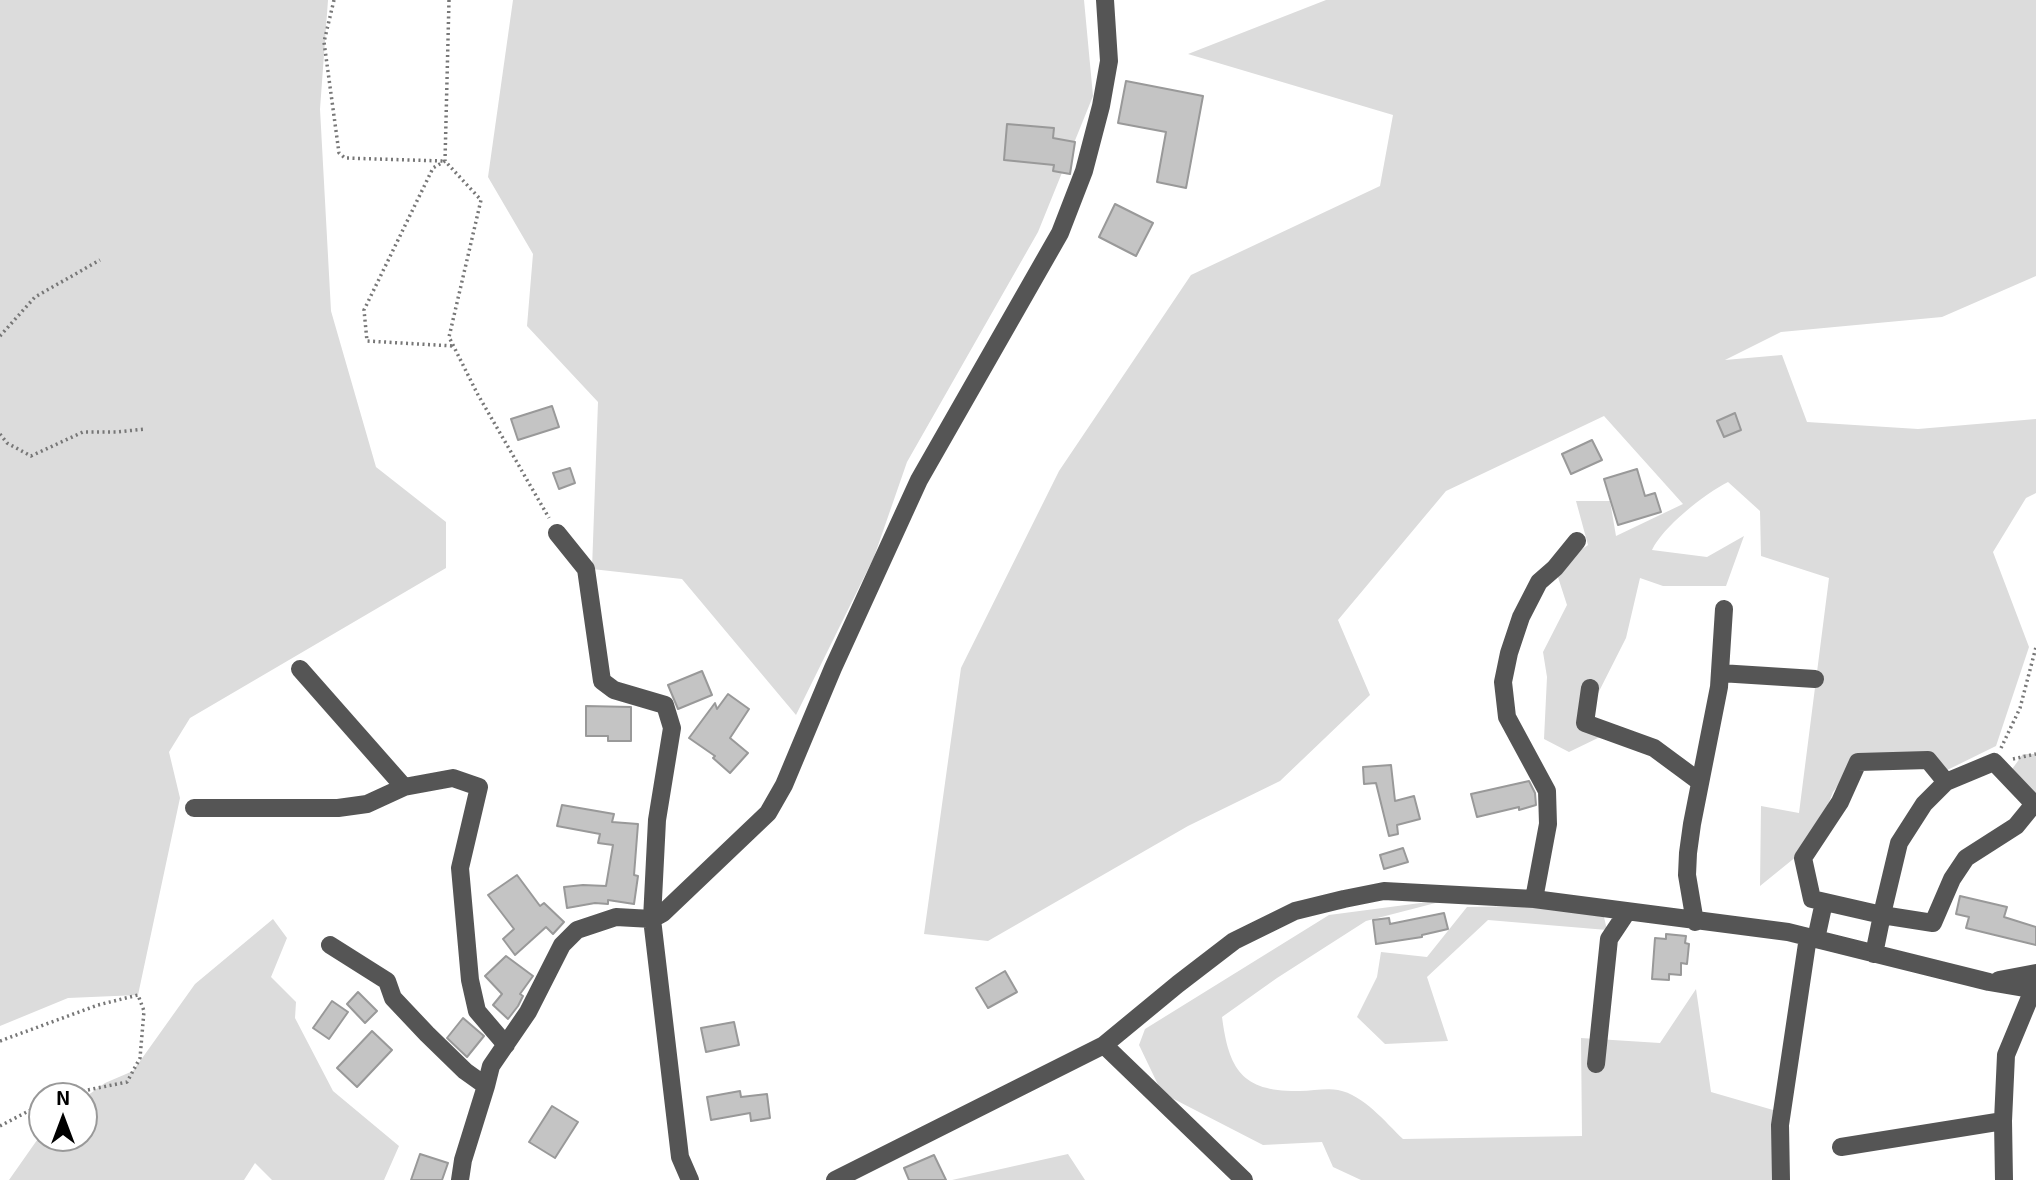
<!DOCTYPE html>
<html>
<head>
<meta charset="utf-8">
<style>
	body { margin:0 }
	#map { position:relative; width:2036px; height:1180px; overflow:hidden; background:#fff; font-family:"Exo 2",sans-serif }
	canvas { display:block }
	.north { position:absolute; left:28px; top:1082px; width:70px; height:70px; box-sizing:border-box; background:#fff; border:2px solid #999; border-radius:50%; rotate:0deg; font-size:19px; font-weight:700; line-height:28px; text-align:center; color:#000 }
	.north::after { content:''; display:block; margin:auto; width:24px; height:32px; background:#000; clip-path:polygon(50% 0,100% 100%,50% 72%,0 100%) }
</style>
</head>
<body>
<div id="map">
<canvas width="2036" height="1180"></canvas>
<div class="north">N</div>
</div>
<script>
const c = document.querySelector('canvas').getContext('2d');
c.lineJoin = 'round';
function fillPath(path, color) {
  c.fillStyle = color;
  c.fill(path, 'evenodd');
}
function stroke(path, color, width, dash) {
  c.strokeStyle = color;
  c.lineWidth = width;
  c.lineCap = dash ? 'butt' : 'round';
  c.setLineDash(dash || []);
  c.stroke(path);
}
fillPath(new Path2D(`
	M0,0H328L320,109L331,311L376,467L446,522V568L190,718L169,752L180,798L138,995L68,998L0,1026Z
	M513,0H1084L1093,96L1038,232L907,462L874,557L796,715L682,579L592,569L598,402L527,326L533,254L488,177Z
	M1326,0H2036V276L1942,317L1781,332L1725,360L1782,355L1807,422L1918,429L2036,419V493L2026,498L1993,552L2029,647L1996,746L1935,776L1919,761L1854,765L1833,792L1813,843L1760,886L1761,806L1799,813L1829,578L1761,556L1760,511L1728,482C1704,494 1663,527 1652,550L1707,557L1744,536L1726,586H1663L1640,578L1626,638L1585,719L1600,737L1569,752L1544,739L1547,677L1543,652L1567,605L1555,568L1588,545L1576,501H1610L1616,536L1683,504L1604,416L1446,491L1338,620L1370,695L1280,781L1188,826L988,941L924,934L961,668L1059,471L1191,275L1380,186L1393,115L1188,54Z
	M2023,754H2036V798L2010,772Z
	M1451,899L1366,921L1277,978L1222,1017C1229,1071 1243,1092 1300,1091C1312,1091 1327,1088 1338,1090C1364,1095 1385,1122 1403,1139L1582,1136L1581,1038L1660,1043L1696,989L1711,1092L1780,1112L1779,1180H1361L1333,1167L1322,1142L1263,1145L1162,1093L1139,1045L1145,1029L1329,915Z
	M1531,906L1604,917L1607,930L1488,920L1427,977L1448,1041L1385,1044L1357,1017L1377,977L1381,952L1427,957L1467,907Z
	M273,919L287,938L271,977L296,1002L295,1018L333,1091L399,1146L384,1180H272L255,1163L244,1180H9L42,1133V1138H84V1098L105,1083L133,1071L195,984Z
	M1068,1154L1085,1180H952Z`), '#dcdcdc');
const building = new Path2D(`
	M1126,81L1203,96L1186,188L1157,182L1166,132L1118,123Z
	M1007,124L1054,128L1053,138L1075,142L1070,174L1053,171L1054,165L1004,160Z
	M1115,204L1153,223L1136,256L1099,237Z
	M552,406L559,427L518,440L511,419Z
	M1735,413L1741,430L1724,437L1717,421Z
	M1592,440L1602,460L1571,474L1562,454Z
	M570,468L575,483L559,489L553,473Z
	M1637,469L1645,496L1655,493L1661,512L1618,525L1604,479Z
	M702,671L712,695L678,709L668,685Z
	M728,694L749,709L730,738L748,753L730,773L713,758L715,756L689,738L715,703L717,709Z
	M586,706L631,707V741H608V736H586Z
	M1391,765L1395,801L1414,796L1420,819L1397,825L1398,834L1389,836L1376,783L1364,784L1363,767Z
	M1529,781L1535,793L1536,805L1519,810V807L1477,817L1471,794Z
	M562,805L614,814L612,822L638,824L634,875L638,876L634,904L608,900V904L595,903L567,908L564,887L583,885L606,886L613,845L598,843L600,834L557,826Z
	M1403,848L1408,862L1384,869L1380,855Z
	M517,875L540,906L544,903L564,922L553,934L546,927L515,955L503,939L514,929L488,895Z
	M1960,896L2007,907L2004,917L2036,927V945L1966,928L1969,917L1956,914Z
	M1444,913L1448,929L1422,935V937L1376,944L1373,920L1389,918L1390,924Z
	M1666,934L1686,936L1685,943L1689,944L1687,964L1681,963V975L1669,974V980L1652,979L1655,938L1666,939Z
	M506,956L533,976L520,994L523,996L518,1006L508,1019L493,1005L502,994L485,976Z
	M1005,971L1017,992L988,1008L976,988Z
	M358,992L377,1011L365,1023L347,1004Z
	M332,1001L348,1012L329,1039L313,1028Z
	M463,1018L484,1036L467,1057L447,1038Z
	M734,1022L739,1045L706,1052L701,1028Z
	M372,1031L392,1050L357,1087L337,1068Z
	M740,1091L741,1097L767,1094L770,1118L751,1121L750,1113L711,1120L707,1097Z
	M552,1106L578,1122L555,1158L529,1142Z
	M420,1154L448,1163L442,1180H411Z
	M934,1155L946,1180H909L904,1168Z`);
fillPath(building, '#c4c4c4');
stroke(building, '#999', 2);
stroke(new Path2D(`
	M334,0L324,42L339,153L345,158L443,161
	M449,0L445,161L481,200L449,337L477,393L549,518
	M445,161L433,168L364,310L367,341L453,346
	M0,336L35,297L100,260
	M0,434L7,443L31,456L83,432H116L146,429
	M2001,748L2020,708L2036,647
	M2013,759L2036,754
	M0,1041L98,1005L138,995L144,1011L140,1058L127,1082L58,1096
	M0,1126L42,1104`), '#777', 3.5, [2, 3.5]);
stroke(new Path2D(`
	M557,533L586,569L602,681L614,690L665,705L672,728L657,820L652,919L680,1157L690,1180
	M300,669L404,787L453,778L479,787L460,868L470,980L477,1011L506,1045
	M1720,673L1815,679
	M1590,688L1585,723L1654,748L1700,782
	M194,808H338L367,804L404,787
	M1534,899L1548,824L1547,791L1507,717L1503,682L1509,653L1521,617L1539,582L1555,568L1577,541
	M1695,922L1687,875L1688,853L1692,824L1719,687L1724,609
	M1816,939L1824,902
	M330,945L387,981L393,998L427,1034L465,1071L486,1086L491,1066L528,1012L562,945L577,930L616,917L652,919L663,913L768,813L784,785L833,668L919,480L1060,233L1084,171L1101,106L1109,61L1105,0
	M1874,954L1882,915L1883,910L1899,843L1924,804L1946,782L1928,760L1858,762L1840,802L1803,858L1812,899L1882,915L1933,923L1952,879L1966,858L2016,826L2034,804L1994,762L1946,782
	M1999,980L2036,973
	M1104,1045L1244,1180
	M1596,1064L1609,939L1627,912
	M2003,1121L2004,1180
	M1841,1147L2003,1121L2006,1055L2033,990
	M460,1180L463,1160L486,1086
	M835,1180L1104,1045L1178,984L1234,941L1295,911L1344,899L1384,891L1534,899L1788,932L1989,982L2036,990
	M1781,1180L1780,1125L1808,937`), '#555', 18);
</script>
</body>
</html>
